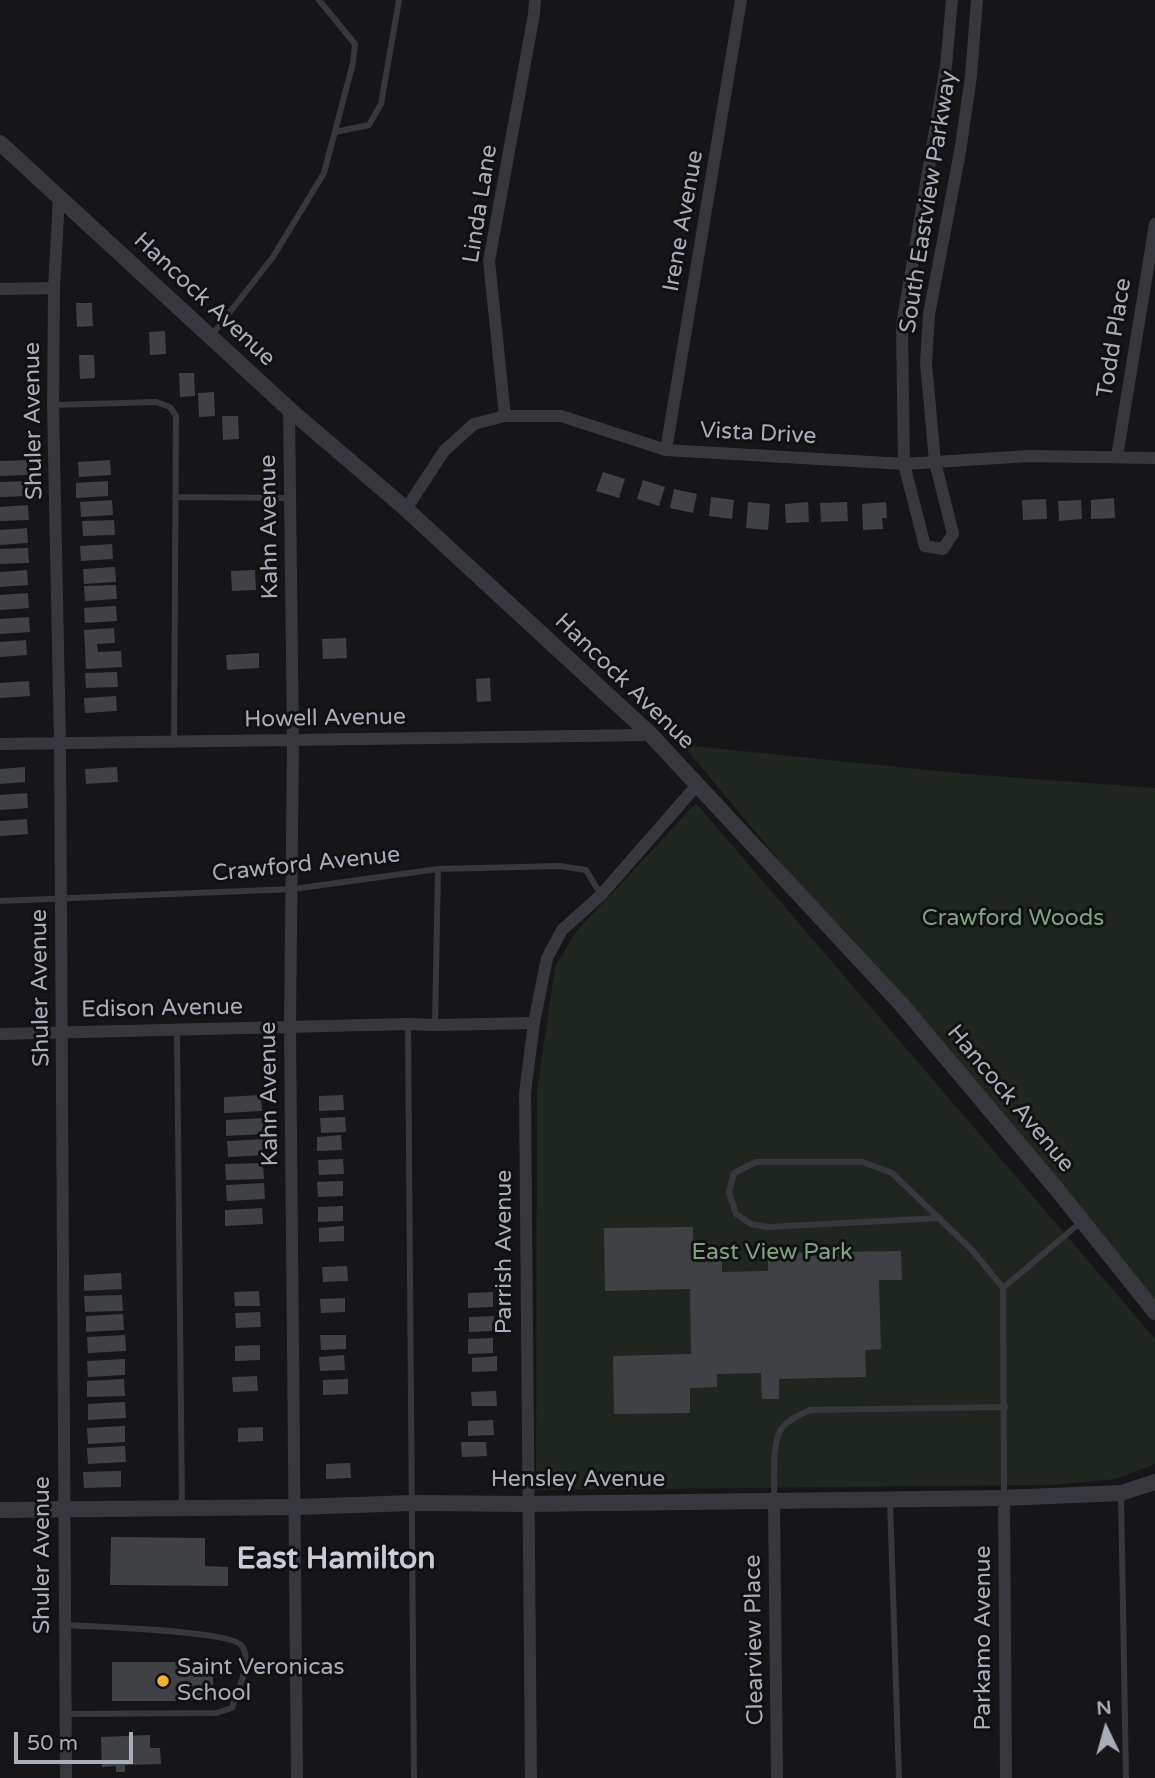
<!DOCTYPE html>
<html>
<head>
<meta charset="utf-8">
<style>
	body { margin:0 }
	#map { position:relative; width:1155px; height:1778px; overflow:hidden; background:#161618; font-family:"Varela Round",sans-serif }
	canvas { display:block }
	.north { position:absolute; left:1071px; top:1694px; width:70px; height:70px; -webkit-text-stroke:5px #111113; paint-order:stroke; rotate:355deg; font-size:19px; font-weight:700; line-height:28px; text-align:center; color:#a8adb8 }
	.north::after { content:''; display:block; margin:auto; width:24px; height:32px; background:#a8adb8; clip-path:polygon(50% 0,100% 100%,50% 72%,0 100%) }
	.scale { position:absolute; left:14px; top:1732px; width:119px; height:32px; box-sizing:border-box; border:4px solid #a8adb8; border-top:0; padding-left:9px; font-size:21px; line-height:24px; white-space:nowrap; color:#a8adb8; -webkit-text-stroke:5px #111113; paint-order:stroke }
</style>
</head>
<body>
<div id="map">
<canvas width="1155" height="1778"></canvas>
<div class="north">N</div>
<div class="scale">50 m</div>
</div>
<script>
const c = document.querySelector('canvas').getContext('2d');
c.lineJoin = 'round';
function fillPath(path, color) {
  c.fillStyle = color;
  c.fill(path, 'evenodd');
}
function stroke(path, color, width, dash) {
  c.strokeStyle = color;
  c.lineWidth = width;
  c.lineCap = dash ? 'butt' : 'round';
  c.setLineDash(dash || []);
  c.stroke(path);
}
function write(font, color, halo, rows, align = 'center') {
  c.font = font + ' "Varela Round",sans-serif';
  c.lineWidth = 6;
  c.setLineDash([]);
  c.textBaseline = 'middle';
  c.strokeStyle = halo;
  c.fillStyle = color;
  for (const [text, x, y, turn = 0] of rows) {
    c.save();
    c.translate(x, y);
    c.rotate((+turn || 0) * Math.PI / 180);
    c.textAlign = isNaN(turn) ? turn : align;
    if (halo) c.strokeText(text, 0, 0);
    c.fillText(text, 0, 0);
    c.restore();
  }
}
fillPath(new Path2D(`
	M683,745L967,774L1155,788V1312Z
	M696,803L1155,1339V1464L1116,1479L1053,1485L536,1490L537,1092L555,967L575,933Z`), '#1e261f');
fillPath(new Path2D(`
	M76,303H92L93,326L77,327Z
	M165,331L166,354L150,355L149,332Z
	M79,355H94L95,378L80,379Z
	M179,373H194L195,396L180,397Z
	M214,392L215,416L199,417L198,393Z
	M222,416H238L239,439L223,440Z
	M27,460L28,475L0,476V461Z
	M110,460L111,475L79,477L78,462Z
	M603,472L625,479L619,498L596,491Z
	M643,480L665,487L659,506L637,499Z
	M28,481L29,496L0,497V482Z
	M108,481V496L76,498V483Z
	M674,489L697,494L693,513L670,508Z
	M711,497L734,500L732,519L709,516Z
	M1114,498L1115,518L1091,519V500Z
	M1046,499L1047,519L1023,520L1022,500Z
	M112,500L113,515L81,517L80,502Z
	M1081,500L1082,519L1059,521L1058,501Z
	M748,502L770,504L768,530L746,528Z
	M808,502L809,522L786,523L785,504Z
	M847,502L848,521L821,522L820,503Z
	M886,502L887,518H882L883,529L863,530L862,504Z
	M28,505L29,520L0,521V507Z
	M114,520L115,535L83,536L82,521Z
	M27,528L28,543L0,545V530Z
	M112,544L113,559L81,561L80,546Z
	M28,548L29,563L0,564V549Z
	M115,567L116,582L84,584L83,569Z
	M27,570L28,585L0,587V572Z
	M255,570L256,590L232,591L231,571Z
	M116,585L117,599L85,601L84,586Z
	M28,593L29,608L0,610V595Z
	M116,606L117,621L85,623L84,608Z
	M29,617L30,632L0,634V619Z
	M114,628L115,643L97,644L98,652L121,651L122,667L86,669L84,630Z
	M346,638L347,658L323,659L322,639Z
	M26,640L27,655L0,657V642Z
	M259,653V668L227,670L226,655Z
	M117,672L118,687L86,688L85,673Z
	M490,678L491,701L477,702L476,679Z
	M29,681L30,696L0,698V683Z
	M116,696L117,711L85,713L84,698Z
	M25,767V782L0,784V769Z
	M117,767L118,782L86,784L85,769Z
	M27,793L28,808L0,810V795Z
	M27,819L28,834L0,836V821Z
	M261,1095L262,1111L224,1113V1097Z
	M343,1095L344,1110L319,1111V1096Z
	M345,1117L346,1132L321,1133L320,1118Z
	M263,1118L264,1134L226,1136V1120Z
	M341,1135L342,1150L317,1151V1137Z
	M265,1139L266,1155L228,1157L227,1141Z
	M343,1159L344,1174L319,1175L318,1160Z
	M263,1163L264,1179L226,1180L225,1164Z
	M343,1181V1196L318,1197L317,1182Z
	M264,1183L265,1199L227,1201L226,1185Z
	M343,1206V1221L318,1222V1207Z
	M262,1208L263,1224L225,1226V1210Z
	M344,1226V1241L319,1242V1228Z
	M693,1227V1250H722V1272L768,1271V1253L901,1251L902,1280H879L881,1349L865,1350L866,1377L779,1379V1399H762L761,1373L717,1374V1387L690,1388V1413L614,1414L613,1356L691,1354L690,1289L605,1291L604,1228Z
	M347,1266L348,1281L323,1282L322,1267Z
	M121,1273L122,1289L84,1291V1275Z
	M259,1291L260,1306H235L234,1292Z
	M493,1292V1307L468,1308V1293Z
	M122,1295L123,1311L85,1312L84,1296Z
	M345,1298V1312L321,1313L320,1299Z
	M260,1312L261,1327L236,1328L235,1313Z
	M123,1314L124,1330L86,1332V1316Z
	M494,1316V1331L469,1332V1317Z
	M125,1335L126,1351L88,1353L87,1337Z
	M320,1335H346V1349L321,1350Z
	M493,1338V1353L468,1354V1339Z
	M260,1345V1360L235,1361V1346Z
	M344,1355L345,1370L320,1371L319,1357Z
	M497,1356V1371L472,1372V1358Z
	M125,1359V1375L88,1377L87,1361Z
	M257,1376L258,1391L233,1392L232,1377Z
	M124,1379L125,1396L87,1397V1381Z
	M348,1379V1394L323,1395V1380Z
	M496,1391L497,1406H472L471,1392Z
	M125,1402L126,1418L88,1420V1404Z
	M493,1420L494,1435L468,1436V1421Z
	M125,1426V1442L88,1444L87,1428Z
	M263,1427V1441L238,1442V1428Z
	M461,1442H486L487,1456L462,1457Z
	M125,1446L126,1462L88,1464L87,1448Z
	M350,1463L351,1478L326,1479V1464Z
	M121,1471V1487L84,1488L83,1472Z
	M111,1537L205,1538V1566L228,1567V1586L110,1585Z
	M112,1662H213V1701H112Z
	M150,1735V1748H160L161,1764L125,1765V1772H116V1766L102,1767L101,1737Z`), '#404145');
stroke(new Path2D(`
	M335,132L369,125L381,104L399,0
	M212,335L273,257L324,173L353,63L355,44L319,0
	M53,405L156,402L170,407L176,416L174,742
	M175,497L291,498
	M0,901L293,889L438,869L560,866L586,870L601,895
	M408,1024L414,1778
	M435,1024L438,869
	M177,1031L182,1508
	M940,1218L768,1227L751,1224L736,1214L729,1192L734,1173L756,1162H862L892,1173L973,1251L1003,1288
	M1121,1493L1126,1778
	M1004,1496L1003,1288L1081,1222
	M774,1501C775,1484 771,1441 782,1428C789,1419 800,1415 810,1410L1005,1407
	M890,1501L899,1778
	M66,1625C91,1627 232,1630 242,1646C253,1662 237,1692 232,1708L216,1713L66,1714`), '#37383d', 6);
stroke(new Path2D(`
	M952,0L946,66L902,325L904,464L925,546L943,549L953,534L935,462L926,363L929,314L960,152L971,76L977,0
	M59,197L54,288L53,405L60,743L66,1778
	M0,289L54,288
	M289,409L293,741L290,1026L297,1778
	M505,416L489,261L534,14L535,0
	M666,450L741,0
	M1117,457L1155,224
	M406,509L444,451L474,424L505,416H561L666,450L904,464L1029,456L1155,458
	M0,744L651,735
	M0,1034L408,1024L435,1025L534,1023
	M1004,1498L1006,1778
	M774,1501L777,1778
	M531,1778L525,1093L534,1023L547,958L562,930L601,895L697,785`), '#37383d', 12);
stroke(new Path2D(`
	M0,143L289,409L406,509L651,735L901,1004L1055,1187L1155,1312
	M0,1510L296,1507L413,1503L527,1504L1004,1498L1121,1493L1155,1482`), '#37383d', 16);
for (const [x, y, r, color] of [
	[163,1681,7,"#f2b134"]
]) {
  const dot = new Path2D();
  dot.arc(x, y, r, 0, 2 * Math.PI);
  c.fillStyle = color;
  c.fill(dot);
  stroke(dot, '#111113', 2.5);
}
write('23px', '#a8adb8', '#111113', [
	["South Eastview Parkway",929,202,-81],
	["Linda Lane",481,204,-81],
	["Irene Avenue",684,221,-80],
	["Hancock Avenue",204,300,43],
	["Todd Place",1115,338,-81],
	["Shuler Avenue",34,421,-91],
	["Vista Drive",758,434,3],
	["Kahn Avenue",270,527,-91],
	["Hancock Avenue",624,682,44],
	["Howell Avenue",325,719,-1],
	["Crawford Avenue",306,865,-6],
	["Shuler Avenue",41,988,-91],
	["Edison Avenue",162,1009,-1],
	["Kahn Avenue",270,1094,-91],
	["Hancock Avenue",1010,1099,50],
	["Parrish Avenue",505,1252,-90],
	["Hensley Avenue",578,1480],
	["Shuler Avenue",43,1555,-90],
	["Parkamo Avenue",984,1638,-90],
	["Clearview Place",755,1640,-91]
]);
write('23px', '#7fa381', '#111113', [
	["Crawford Woods",1013,919],
	["East View Park",772,1253]
]);
write('23px', '#a8adb8', '#111113', [
	["Saint Veronicas",177,1668],
	["School",177,1694]
], 'left');
write('bold 30px', '#c9ccd4', '#111113', [
	["East Hamilton",336,1560]
]);
</script>
</body>
</html>
